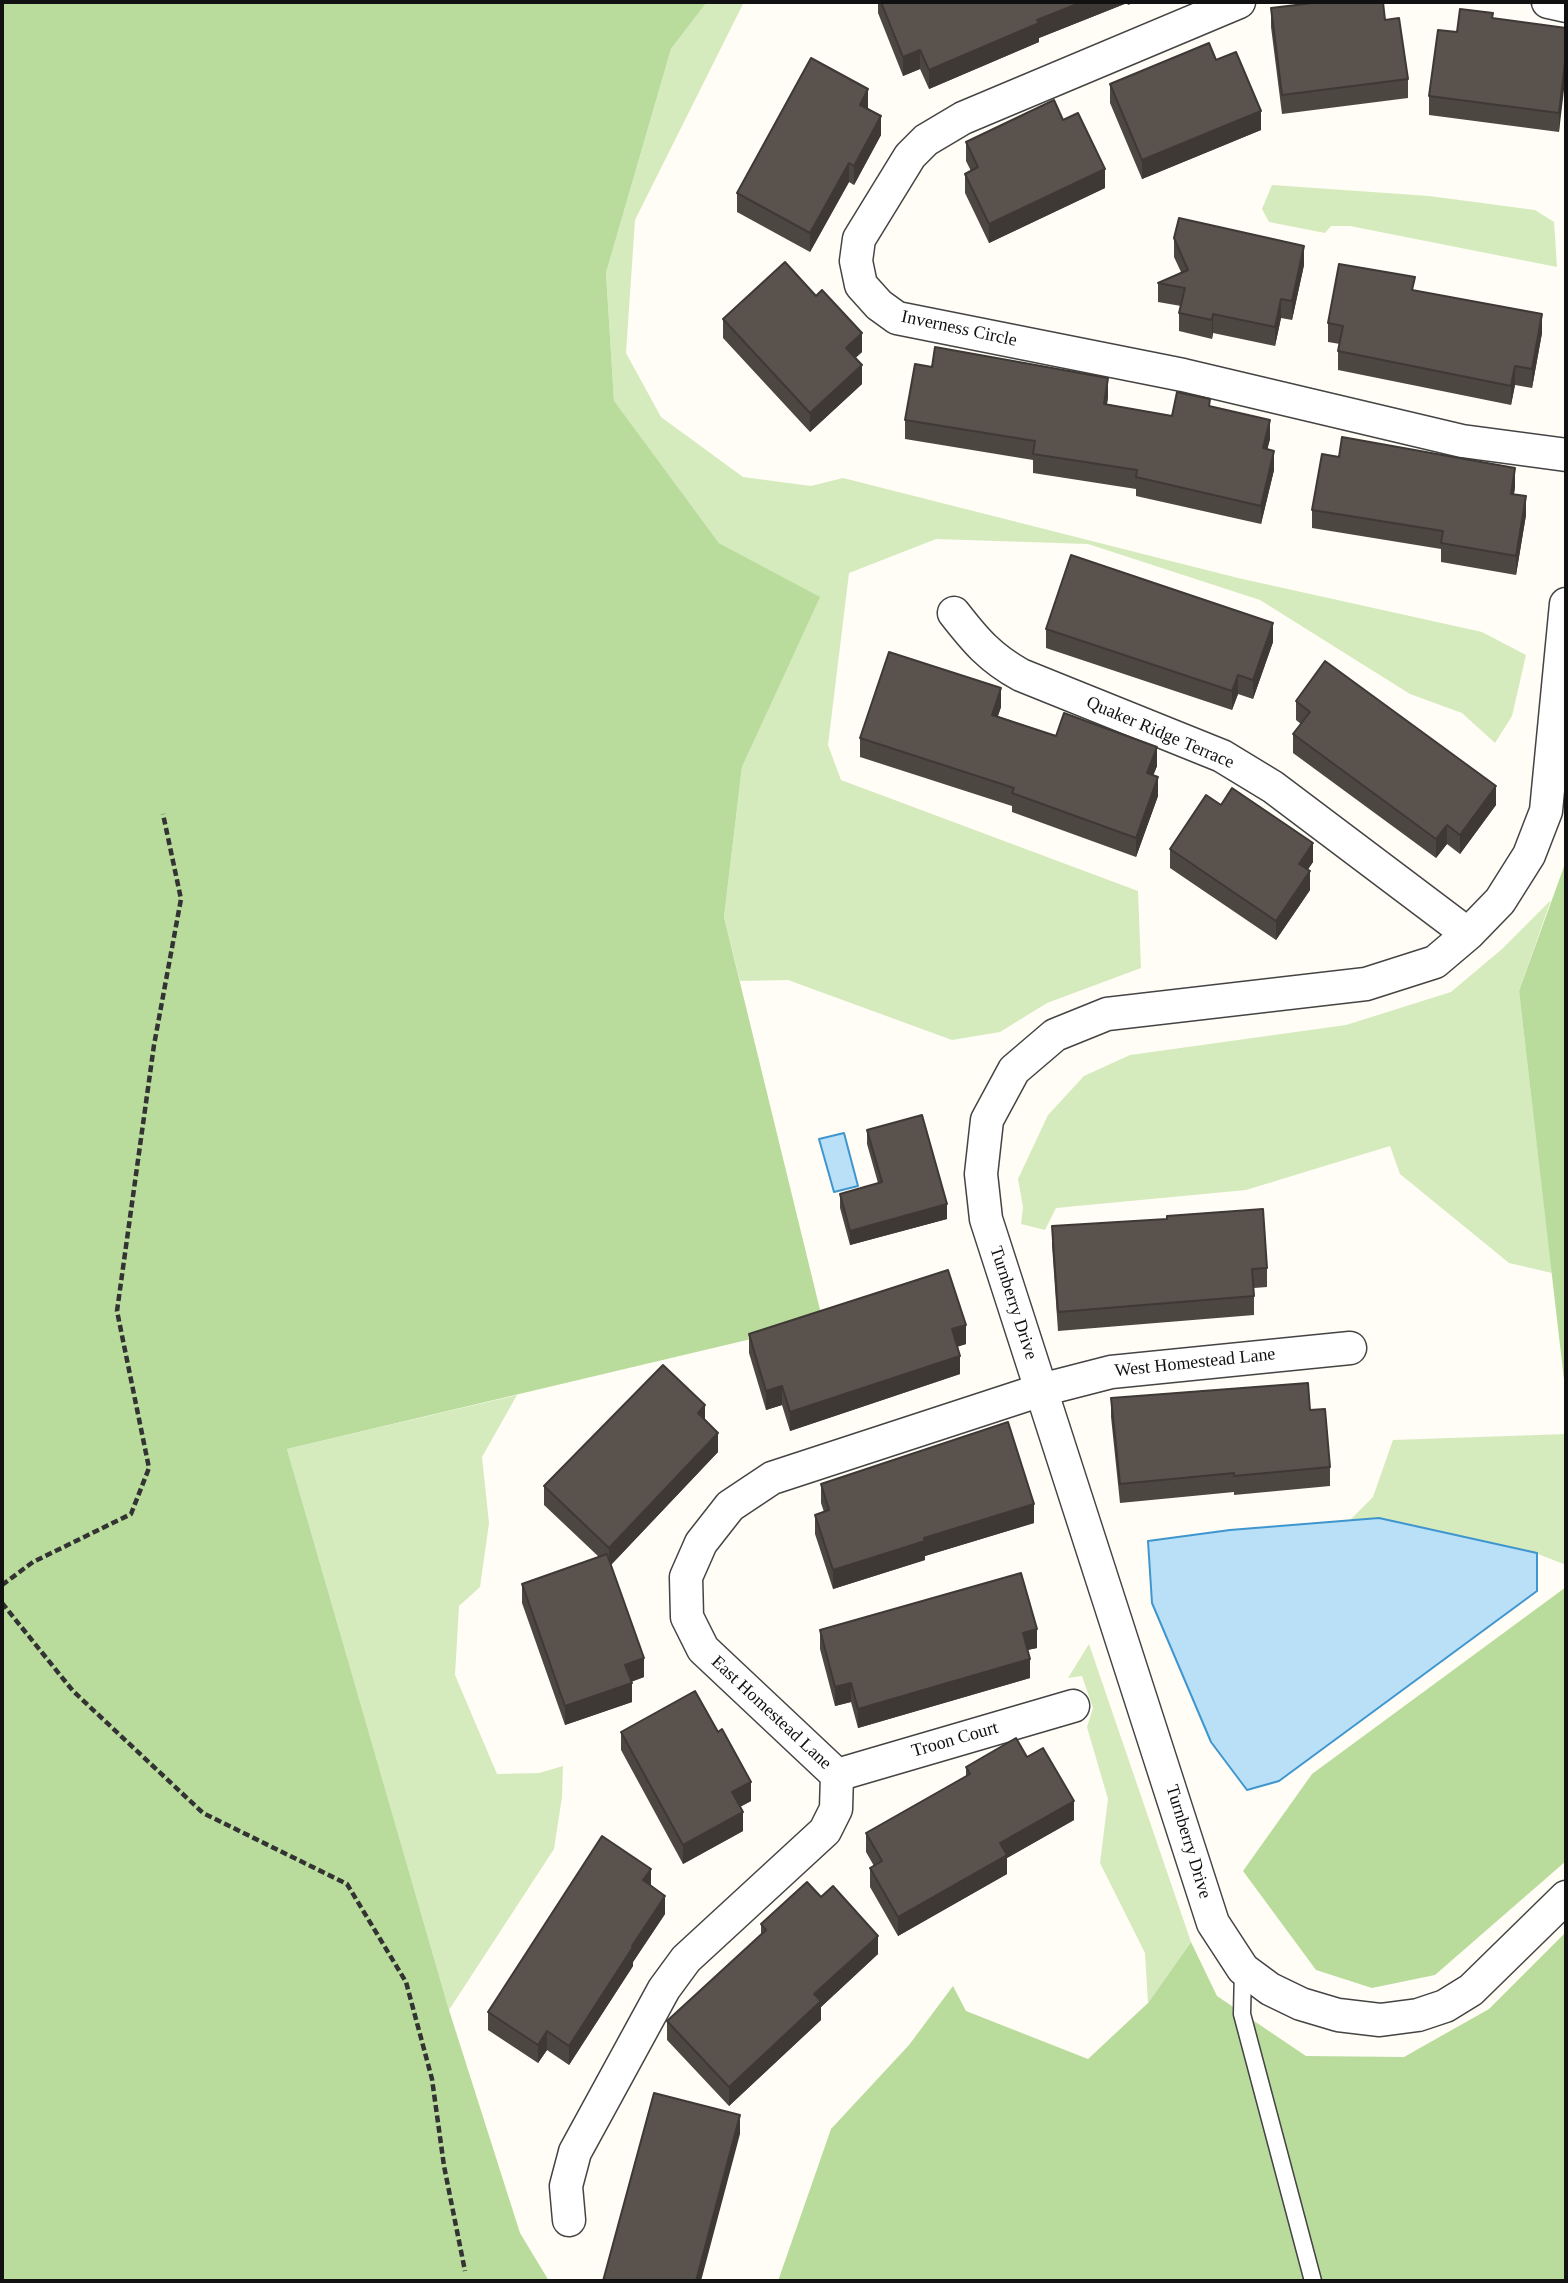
<!DOCTYPE html>
<html>
<head>
<meta charset="utf-8">
<style>
	body { margin:0 }
	#map { position:relative; width:1568px; height:2283px; overflow:hidden; background:#fffdf5; font-family:Georgia,serif }
	canvas { display:block }
	.frame { position:absolute; inset:0; border:4px solid #111; pointer-events:none }
</style>
</head>
<body>
<div id="map">
<canvas width="1568" height="2283"></canvas>
<div class="frame"></div>
</div>
<script>
const c = document.querySelector('canvas').getContext('2d');
c.lineJoin = 'round';
function fillPath(path, color) {
  c.fillStyle = color;
  c.fill(path, 'evenodd');
}
function stroke(path, color, width, dash) {
  c.strokeStyle = color;
  c.lineWidth = width;
  c.lineCap = dash ? 'butt' : 'round';
  c.setLineDash(dash || []);
  c.stroke(path);
}
function write(font, color, halo, rows, align = 'center') {
  c.font = font + ' Georgia,serif';
  c.lineWidth = 7;
  c.setLineDash([]);
  c.textBaseline = 'middle';
  c.strokeStyle = halo;
  c.fillStyle = color;
  for (const [text, x, y, turn = 0] of rows) {
    c.save();
    c.translate(x, y);
    c.rotate((+turn || 0) * Math.PI / 180);
    c.textAlign = isNaN(turn) ? turn : align;
    if (halo) c.strokeText(text, 0, 0);
    c.fillText(text, 0, 0);
    c.restore();
  }
}
fillPath(new Path2D(`
	M707,2H744L635,220L626,353L661,417L743,477L811,486L843,478L1238,578L1482,632L1526,655L1512,716L1495,743L1462,713L1410,694L1260,600L1088,544L936,539L849,573L828,745L841,780L1138,891L1141,968L1047,1003L1000,1032L952,1040L788,980L740,981L724,917L742,767L819,597L719,543L614,402L606,273L671,49Z
	M1272,185L1429,196L1535,210L1554,222L1557,267L1350,226H1331L1325,233L1269,222L1262,209Z
	M1551,900L1519,991L1552,1273L1509,1263L1400,1174L1390,1146L1246,1190L1056,1208L1045,1230L1021,1224L1023,1207L1018,1179L1048,1115L1084,1076L1130,1055L1346,1025L1451,992L1502,949Z
	M517,1395L482,1457L489,1523L480,1587L459,1606L455,1675L497,1774L539,1773L563,1766L562,1797L554,1849L449,2010L287,1449Z
	M1566,1434V1565L1538,1554L1537,1591L1279,1781L1247,1790L1211,1742L1152,1603L1148,1541L1230,1530L1350,1520L1373,1497L1393,1440Z
	M1089,1644L1191,1942L1148,2003L1145,1953L1100,1863L1108,1799L1087,1727L1093,1708L1082,1676L1068,1678Z`), '#d5ebbd');
fillPath(new Path2D(`
	M2,2H707L671,49L606,273L614,401L719,543L820,597L742,767L724,917L823,1322L287,1449L449,2010L520,2233L549,2281H2Z
	M1566,861V1397L1519,991Z
	M1566,1587V1861L1435,1975L1372,1988L1316,1970L1243,1871L1312,1774Z
	M1566,1932V2281H778L831,2129L909,2045L953,1986L966,2011L1088,2059L1148,2003L1191,1942L1217,1996L1306,2056L1404,2057L1489,2009Z`), '#b9dc9c');
const water = new Path2D(`
	M844,1133L858,1186L834,1192L819,1139Z
	M1379,1518L1537,1553V1591L1279,1781L1247,1790L1211,1742L1152,1603L1148,1541L1230,1530Z`);
fillPath(water, '#b9e0f7');
stroke(water, '#3f96cf', 2);
const lane = new Path2D(`
	M1243,1969L1242,2014L1313,2281`);
const street = new Path2D(`
	M1239,2L963,118L926,140L910,156L859,239L856,261L861,285L879,305L897,318L1183,375L1462,441L1566,455
	M1548,2L1566,6
	M1566,604L1546,811L1529,855L1500,901L1468,934L1435,962L1366,984L1107,1014L1055,1035L1014,1070L987,1120L981,1174L986,1219L1213,1923L1243,1969L1270,1989L1301,2004L1338,2015L1380,2020L1418,2015L1445,2006L1471,1990L1566,1897
	M954,613C975,640 990,658 1021,675L1222,756L1273,787L1468,934
	M837,1775L1073,1706
	M569,2220L566,2186L575,2152L664,1989L686,1959L825,1831L836,1809L837,1775L703,1649L687,1617L686,1577L701,1543L730,1506L772,1478L1041,1390L1111,1372L1350,1348`);
stroke(lane, '#444', 19);
stroke(street, '#444', 35);
stroke(new Path2D(`
	M2,1585L33,1562L131,1514L149,1468L117,1311L154,1045L181,899L163,814
	M2,1603L73,1691L203,1813L347,1884L406,1982L432,2079L444,2166L465,2271`), '#333', 4.5, [7, 3.5]);
stroke(lane, '#fff', 16);
stroke(street, '#fff', 32);
fillPath(new Path2D(`
	M878,2H1136L1128,5L1127,3L1039,38V42L929,89L920,69L903,76L878,13Z
	M1271,8L1385,20L1408,79V98L1282,114L1271,27Z
	M1493,18L1566,28L1559,132L1429,115V96L1457,32Z
	M1216,60L1261,130L1142,179L1110,103V84Z
	M868,108L881,135L854,185L849,182L810,252L737,212V193Z
	M1063,120L1105,188L989,243L965,193V174L971,171L966,161V142Z
	M1174,238L1304,265L1292,320L1281,318L1275,346L1213,333L1212,339L1179,331V313L1181,306L1158,302V283L1181,272L1174,257Z
	M1415,290L1542,333L1532,388L1515,385L1511,405L1338,370V351L1340,344L1328,342V323Z
	M723,319L862,352L855,358L862,384L810,432L723,338Z
	M1108,397L1107,404L1172,416L1210,406L1270,439L1267,449L1274,470L1261,524L1136,496V489L1033,473V460L905,439V420Z
	M1515,487L1514,494L1526,515L1516,575L1441,562V549L1312,528V510Z
	M1046,629L1273,642L1253,699L1238,694L1232,710L1046,648Z
	M1296,701L1496,805L1460,854L1447,844L1436,858L1293,753V734L1301,724L1296,720Z
	M1001,707L998,716L1056,736L1157,766L1153,775L1158,796L1136,857L1012,812V806L860,757V738Z
	M1170,849L1313,862L1308,869L1310,890L1276,940L1170,868Z
	M867,1130L947,1219L850,1245L840,1208V1194L878,1183L867,1144Z
	M1052,1226L1267,1268V1287L1254,1288V1315L1058,1331L1052,1245Z
	M749,1334L966,1344L957,1347L960,1374L790,1431L782,1405L766,1410L749,1353Z
	M1111,1398L1310,1410L1330,1467V1486L1234,1495V1492L1120,1503L1111,1417Z
	M705,1420L718,1452L611,1565L644,1677L631,1682L632,1702L565,1725L522,1603V1584L599,1557L544,1505V1486Z
	M821,1484L1034,1523L925,1556V1560L833,1589L815,1534V1515L824,1512L821,1503Z
	M820,1630L1037,1648L1027,1650L1030,1678L858,1728L851,1702L835,1706L820,1649Z
	M621,1732L751,1801L740,1807L743,1831L683,1864L621,1750Z
	M1027,1757L1074,1820L1007,1858V1874L898,1936L870,1887V1868L874,1866L866,1852V1833L966,1776V1767Z
	M651,1886L665,1914L633,1962V1966L569,2065L547,2050L538,2063L488,2030V2012Z
	M761,1924L878,1954L821,2007V2020L729,2106L667,2040V2021L761,1935Z`), '#4d4742');
fillPath(new Path2D(`
	M1082,2H1127V3L1039,38V42L929,89V70L1037,20Z
	M920,50V69L903,76V57Z
	M1566,54V73L1559,132V113Z
	M868,89V108L860,124V105Z
	M1261,111V130L1142,179V160Z
	M881,116V135L854,185V166Z
	M849,163V182L810,252V233Z
	M1105,169V188L989,243V224Z
	M1304,246V265L1292,320V301Z
	M1281,299V318L1275,346V327Z
	M1213,314V333L1212,339V320Z
	M1542,314V333L1532,388V369Z
	M862,333V352L846,367V348Z
	M862,365V384L810,432V413Z
	M1515,366V385L1511,405V386Z
	M1108,378V397L1104,423V404Z
	M1270,420V439L1263,467V448Z
	M1274,451V470L1261,524V506Z
	M1515,468V487L1511,512V494Z
	M1526,496V515L1516,575V556Z
	M1273,623V642L1253,699V680Z
	M1238,675V694L1232,710V691Z
	M1001,688V707L992,733V715Z
	M1157,747V766L1147,792V773Z
	M1158,777V796L1136,857V838Z
	M1496,786V805L1460,854V835Z
	M1447,825V844L1436,858V839Z
	M1313,843V862L1299,883V864Z
	M1310,871V890L1276,940V921Z
	M947,1204V1219L850,1245V1231Z
	M966,1325V1344L952,1348V1329Z
	M960,1356V1374L790,1431V1412Z
	M782,1386V1405L766,1410V1391Z
	M705,1405V1424L698,1413Z
	M718,1433V1452L609,1567V1548Z
	M1034,1504V1523L925,1556V1560L833,1589V1570L924,1538Z
	M1037,1629V1648L1023,1651V1633Z
	M644,1658V1677L625,1684V1665Z
	M1030,1659V1678L858,1728V1709Z
	M632,1683V1702L565,1725V1706Z
	M851,1683V1702L835,1706V1687Z
	M751,1782V1801L732,1811V1792Z
	M1074,1801V1820L1007,1858V1874L898,1936V1917L1000,1843Z
	M743,1812V1831L683,1864V1845Z
	M651,1869V1887L643,1880Z
	M665,1896V1914L633,1962V1966L569,2065V2046L632,1946Z
	M878,1936V1954L821,2007V2020L729,2106V2087L814,1994Z
	M547,2031V2050L538,2063V2045Z
	M740,2115V2134L701,2281H696Z`), '#3f3936');
const building = new Path2D(`
	M881,2H1082L1037,20L1039,23L929,70L920,50L903,57Z
	M1321,2H1383L1385,20L1399,18L1408,79L1282,95L1271,8Z
	M1460,9L1493,13L1492,18L1566,28V54L1559,113L1429,96L1438,30L1457,32Z
	M1209,43L1216,60L1236,52L1261,111L1142,160L1110,84Z
	M811,58L868,89L860,105L881,116L854,166L849,163L810,233L737,193Z
	M1054,100L1063,120L1078,113L1105,169L989,224L965,174L978,167L966,142Z
	M1179,218L1304,246L1292,301L1281,299L1275,327L1213,314L1212,320L1179,313L1185,288L1158,283L1188,270L1174,238Z
	M785,262L816,296L822,290L862,333L846,348L862,365L810,413L723,319Z
	M1339,264L1415,277L1412,290L1542,314L1532,369L1515,366L1511,386L1338,351L1343,326L1328,323Z
	M935,347L1108,378L1104,404L1172,416L1177,392L1210,399L1209,406L1270,420L1263,448L1274,451L1261,506L1136,477L1137,470L1033,454L1035,441L905,420L915,364L932,367Z
	M1342,437L1515,468L1511,494L1526,496L1516,556L1441,543L1443,531L1312,510L1322,454L1339,457Z
	M1071,555L1273,623L1253,680L1238,675L1232,691L1046,629Z
	M889,652L1001,688L992,715L1056,736L1064,713L1157,747L1147,773L1158,777L1136,838L1012,793L1014,788L860,738Z
	M1325,661L1496,786L1460,835L1447,825L1436,839L1293,734L1310,712L1296,701Z
	M1232,788L1313,843L1299,864L1310,871L1276,921L1170,849L1206,795L1221,805Z
	M922,1115L947,1204L850,1231L840,1194L882,1182L867,1130Z
	M1263,1209L1267,1268L1252,1269L1254,1296L1058,1312L1052,1226L1167,1219V1216Z
	M948,1270L966,1325L952,1329L960,1356L790,1412L782,1386L766,1391L749,1334Z
	M663,1365L705,1405L698,1413L718,1433L609,1548L544,1486Z
	M1308,1383L1310,1410L1325,1409L1330,1467L1234,1476V1473L1120,1484L1111,1398Z
	M1008,1422L1034,1504L924,1538L925,1541L833,1570L815,1515L829,1510L821,1484Z
	M607,1554L644,1658L625,1665L632,1683L565,1706L522,1584Z
	M1021,1573L1037,1629L1023,1633L1030,1659L858,1709L851,1683L835,1687L820,1630Z
	M695,1691L718,1732L722,1729L751,1782L732,1792L743,1812L683,1845L621,1732Z
	M1016,1738L1027,1757L1043,1748L1074,1801L1000,1843L1007,1855L898,1917L870,1868L882,1861L866,1833L970,1774L966,1767Z
	M602,1836L651,1869L643,1880L665,1896L632,1946L633,1947L569,2046L547,2031L538,2045L488,2012Z
	M807,1882L821,1897L833,1886L878,1936L814,1994L821,2001L729,2087L667,2021L766,1930L761,1924Z
	M654,2093L740,2115L696,2281H603Z`);
fillPath(building, '#5a524d');
stroke(building, '#3f3936', 2);
write('18px', '#111', '#fff', [
	["Inverness Circle",959,329,12],
	["Quaker Ridge Terrace",1160,733,23],
	["Turnberry Drive",1013,1303,72],
	["West Homestead Lane",1195,1363,-6],
	["East Homestead Lane",771,1713,43],
	["Troon Court",955,1740,-16],
	["Turnberry Drive",1188,1842,73]
]);
</script>
</body>
</html>
